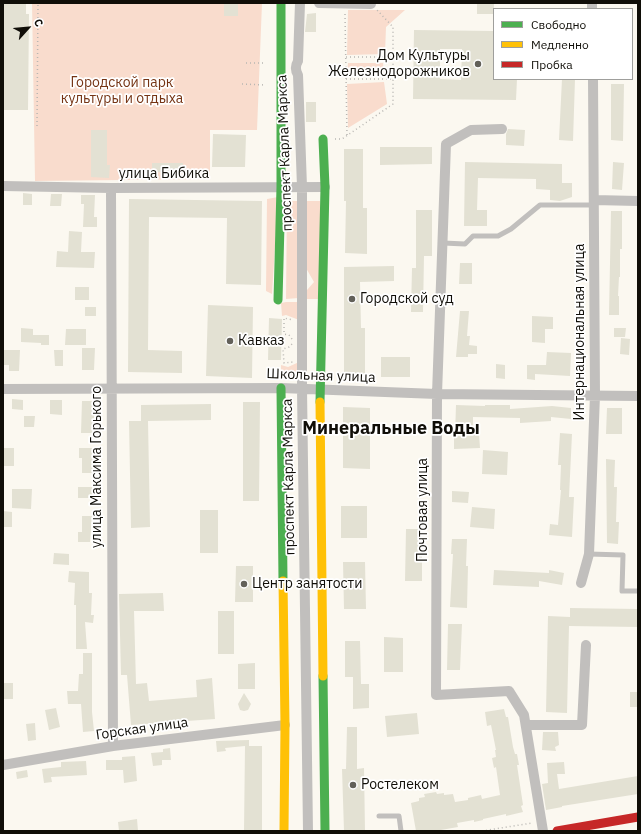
<!DOCTYPE html>
<html>
<head>
<meta charset="utf-8">
<style>
	body { margin:0 }
	#map { position:relative; width:641px; height:834px; overflow:hidden; background:#fbf8f0; font-family:"IBM Plex Sans",sans-serif }
	canvas { display:block }
	.frame { position:absolute; inset:0; border:4px solid #100e08; pointer-events:none }
	.legend { position:absolute; left:493px; top:8px; width:140px; height:72px; box-sizing:border-box; background:#fff; border:1px solid #9f9f9c; margin:0; padding:5px 7px; list-style:none; font-size:12px; color:#100e08 }
	.legend li { display:flex; align-items:center; gap:8px; height:20px }
	.legend b { width:20px; border:1px solid #9f9f9c }
	.north { position:absolute; left:8px; top:8px; width:40px; height:40px; -webkit-text-stroke:3px #fff; paint-order:stroke; rotate:63deg; font-size:11px; font-weight:700; line-height:16px; text-align:center; color:#100e08 }
	.north::after { content:''; display:block; margin:auto; width:14px; height:18px; background:#100e08; clip-path:polygon(50% 0,100% 100%,50% 72%,0 100%) }
</style>
</head>
<body>
<div id="map">
<canvas width="641" height="834"></canvas>
<div class="frame"></div>
<ul class="legend">
<li><b style="height:5px;background:#4caf50"></b>Свободно</li>
<li><b style="height:5px;background:#ffc107"></b>Медленно</li>
<li><b style="height:5px;background:#c62828"></b>Пробка</li>
</ul>
<div class="north">С</div>
</div>
<script>
const c = document.querySelector('canvas').getContext('2d');
c.lineJoin = 'round';
function fillPath(path, color) {
  c.fillStyle = color;
  c.fill(path, 'evenodd');
}
function stroke(path, color, width, dash) {
  c.strokeStyle = color;
  c.lineWidth = width;
  c.lineCap = dash ? 'butt' : 'round';
  c.setLineDash(dash || []);
  c.stroke(path);
}
function write(font, color, halo, rows, align = 'center') {
  c.font = font + ' "IBM Plex Sans",sans-serif';
  c.lineWidth = 3.5;
  c.setLineDash([]);
  c.textBaseline = 'middle';
  c.strokeStyle = halo;
  c.fillStyle = color;
  for (const [text, x, y, turn = 0] of rows) {
    c.save();
    c.translate(x, y);
    c.rotate((+turn || 0) * Math.PI / 180);
    c.textAlign = isNaN(turn) ? turn : align;
    if (halo) c.strokeText(text, 0, 0);
    c.fillText(text, 0, 0);
    c.restore();
  }
}
fillPath(new Path2D(`
	M32,3H262L257,130H210V179L35,181Z
	M348,10H405L386,27L385,54L347,55Z
	M348,63H383L384,75L347,74Z
	M384,82L387,104L348,128L347,84Z
	M278,197L272,294L266,291L267,199Z
	M287,201H298L299,298L286,299Z
	M306,201H320V299H307V290L314,282L306,268Z
	M286,302H300L299,320L286,315L282,316L281,303Z
	M299,362V375L281,376V365L288,367Z`), '#f9dccd');
fillPath(new Path2D(`
	M3,3H26V14H29L28,110H3Z
	M224,3H238V16H224Z
	M477,3H494V14H477Z
	M316,13V32H305L307,14Z
	M414,30L494,31V79H517L516,100L413,99ZM440,49H462L461,80L440,79Z
	M562,79H575L573,141L559,140Z
	M611,84H624L623,141L611,140Z
	M306,102H316V122H306Z
	M508,129L525,130L524,146L506,145V134Z
	M91,130H107V165H110L109,178L91,177Z
	M213,134L246,135L245,167H212Z
	M380,147H432V164L380,165Z
	M344,149H363V208H367V254L345,253L346,201H344Z
	M465,162L562,164V183H572V197L560,201L550,200V190L536,189V179L478,178L477,210H487V226H464Z
	M613,162L624,163L622,190L612,189Z
	M152,163H183V172H152Z
	M23,193L32,194V205H23Z
	M51,194H62L61,206H50Z
	M81,195H95L94,217H97V227H83L84,204H81Z
	M129,199L262,201L261,285L226,284L227,218L149,217L148,350L182,351V373L128,372Z
	M416,210H432V256H424L423,312H411L412,268H416Z
	M611,211H622V249H620V277H619L618,296H619V315H609Z
	M69,231L82,232L81,252H95L94,268L56,267L57,251L68,252Z
	M460,263H472V284H459Z
	M394,266V281L360,282L361,328H365V378H344V267Z
	M75,287H89V300H75Z
	M208,305L253,307L252,378L206,376Z
	M85,307H96V316H85Z
	M460,311H469L467,336H470L469,345L477,346V354H468V357H456Z
	M532,316L553,317V329H545V343L532,342Z
	M269,318L282,319L281,360H268Z
	M21,328L33,329V335H49V345H41V343L21,342Z
	M614,328H626L625,337H614Z
	M66,329H86V345H65Z
	M621,338L630,339L629,355L620,354Z
	M82,348H95L94,370H82Z
	M3,350H20L19,371H9V365H3Z
	M54,350H63V366H55Z
	M547,352L571,353L570,376L535,374V380L527,379V365H546Z
	M381,357H410V377H381Z
	M496,364L505,365V379L496,378Z
	M12,399L23,400V410L12,409Z
	M50,400H62V415L50,414Z
	M82,401H94V433H81Z
	M243,402H260L259,501H243Z
	M211,404V420L148,421L150,527L131,528L129,421H141V405Z
	M456,405L485,406V405H510V409L552,406L571,408V419L551,417V421L520,423V418L473,417V434H479L480,448L454,449V435H455Z
	M343,407L370,408V469L343,468Z
	M607,408H622V434H606Z
	M24,416H35L34,427H24Z
	M560,433L572,434L569,497H574L572,537L549,535L550,524L558,525L561,490H560L561,465H558Z
	M3,448H14V466H3Z
	M79,448H92L93,473H82V458H79Z
	M483,450L508,452L507,475L482,474Z
	M606,459L615,460L614,487H617L616,522H619L618,544L607,543Z
	M78,487H92V498H78Z
	M12,489H32L31,509L12,508Z
	M452,491L469,492L468,503L452,502Z
	M341,506H367V538H341Z
	M472,507L495,509L494,529L470,527Z
	M200,510H218V553H200Z
	M3,511L12,512V527H3Z
	M82,516H92L90,542H78V532H82Z
	M406,529H422V581H405Z
	M452,539H467L466,566H468L467,608L450,607L453,554H451Z
	M54,553L69,554V565L53,564Z
	M343,562H365L366,609H344Z
	M236,566H253V602H235Z
	M494,570L549,573V570L564,573L562,585L539,581V587L493,585Z
	M69,571L89,572V593H92L91,615H94L93,623L85,622L87,649H76V605H74L75,583L68,582Z
	M163,593L164,611H134L136,684L147,683L149,701L197,697L196,680L212,678L215,719L131,725L127,675H121L119,594Z
	M570,608L638,609V627L569,626L567,713L546,712L548,616L570,617Z
	M218,611H234V654H218Z
	M448,624H462L460,670H447Z
	M384,637L403,638V672H384Z
	M345,641H360L361,684H369V708L353,709V677H345Z
	M83,653H92V712L94,731L83,732L81,704H68L67,691H78L79,674H83Z
	M255,663V689H238V664Z
	M3,683H13V699H3Z
	M630,692H638V707H630Z
	M244,693L251,704L248,710L244,711L240,710L238,704Z
	M56,708L60,727L49,730L45,710Z
	M504,709L506,717H508L513,747L515,754H517L519,765H517L523,805L521,806L523,812L506,816V814L483,819V820L474,822V820L457,823L458,827L435,831H416L411,803L419,801V798L425,797L424,794L436,792L437,794L444,793V795L453,794L455,802L468,800V798L481,795L482,799L500,795L496,767L494,768L492,758L496,757L495,750H496L491,725L487,726L485,712Z
	M417,713L419,734L387,737L385,716Z
	M35,723L36,740L28,741L26,724Z
	M347,727H357V769L364,768L365,831H344L342,769H346Z
	M543,732H558L559,745L555,747L556,751L542,750Z
	M249,740V746H262V831H244L245,746L225,748L226,751L217,752L216,741Z
	M170,748L171,760H162V765L153,766L151,753L163,752V749Z
	M135,756L137,781L124,783L123,770H106V760H122V757Z
	M86,761L87,775L51,777L52,782L44,783L42,769L61,767V762Z
	M564,762L565,774H557L559,789L638,776V794L562,806V807L546,810L542,784L548,783L547,763Z
	M27,770L28,777L17,779L16,772Z
	M137,819L138,831H119L118,822Z`), '#e3e1d3');
stroke(new Path2D(`
	M345,14L347,136
	M346,57H393
	M246,63H265
	M346,79H392
	M242,84L265,85
	M37,126L38,3
	M335,139H342L393,104V27L377,10
	M292,339L289,335L284,334V318L293,320
	M292,344L289,347L283,349L284,363L293,362
	M482,831L532,823`), '#b8b6b2', 1.5, [1, 3]);
stroke(new Path2D(`
	M443,243L465,244L473,236H498L511,229L540,205H594
	M589,554L623,555L622,591H638
	M379,816H399L401,831`), '#c1bfbd', 5);
stroke(new Path2D(`
	M300,3L298,61C295,66 295,70 298,75L302,187V389L308,831
	M319,3L371,4V3
	M592,3V9
	M502,129L471,130L446,144L437,394L436,695L509,691L524,715L543,831
	M3,186L111,188L325,187
	M111,188L113,746
	M594,200L638,201
	M3,389L281,388L437,394L638,396
	M581,583L589,554L595,395L593,79
	M526,725H582L586,645
	M3,765L113,746L285,725`), '#c1bfbd', 10);
stroke(new Path2D(`
	M278,300L281,187V3
	M281,388L283,581
	M320,402L325,187L323,139
	M323,676L325,831`), '#4caf50', 9);
stroke(new Path2D(`
	M320,402L323,676
	M283,581L285,725L284,831`), '#ffc107', 9);
stroke(new Path2D(`
	M557,831L638,817`), '#c62828', 9);
for (const [x, y, r, color] of [
	[478,64,4,"#626059"],
	[352,299,4,"#626059"],
	[230,341,4,"#626059"],
	[244,584,4,"#626059"],
	[353,785,4,"#626059"]
]) {
  const dot = new Path2D();
  dot.arc(x, y, r, 0, 2 * Math.PI);
  c.fillStyle = color;
  c.fill(dot);
  stroke(dot, '#fff', 1.5);
}
write('14px', '#100e08', '#fff', [
	["Дом Культуры",470,56,"right"],
	["Железнодорожников",470,72,"right"],
	["Городской суд",360,299],
	["Кавказ",238,341],
	["Центр занятости",252,584],
	["Ростелеком",361,785]
], 'left');
write('14px', '#753414', '#fff', [
	["Городской парк",122,83],
	["культуры и отдыха",122,99]
]);
write('14px', '#100e08', '#fff', [
	["проспект Карла Маркса",285,153,-92],
	["улица Бибика",164,174],
	["Интернациональная улица",580,332,-90],
	["Школьная улица",321,376,2],
	["улица Максима Горького",97,467,-90],
	["проспект Карла Маркса",289,477,-91],
	["Почтовая улица",423,510,-90],
	["Горская улица",142,729,-8]
]);
write('bold 18px', '#100e08', '#fff', [
	["Минеральные Воды",391,429]
]);
</script>
</body>
</html>
